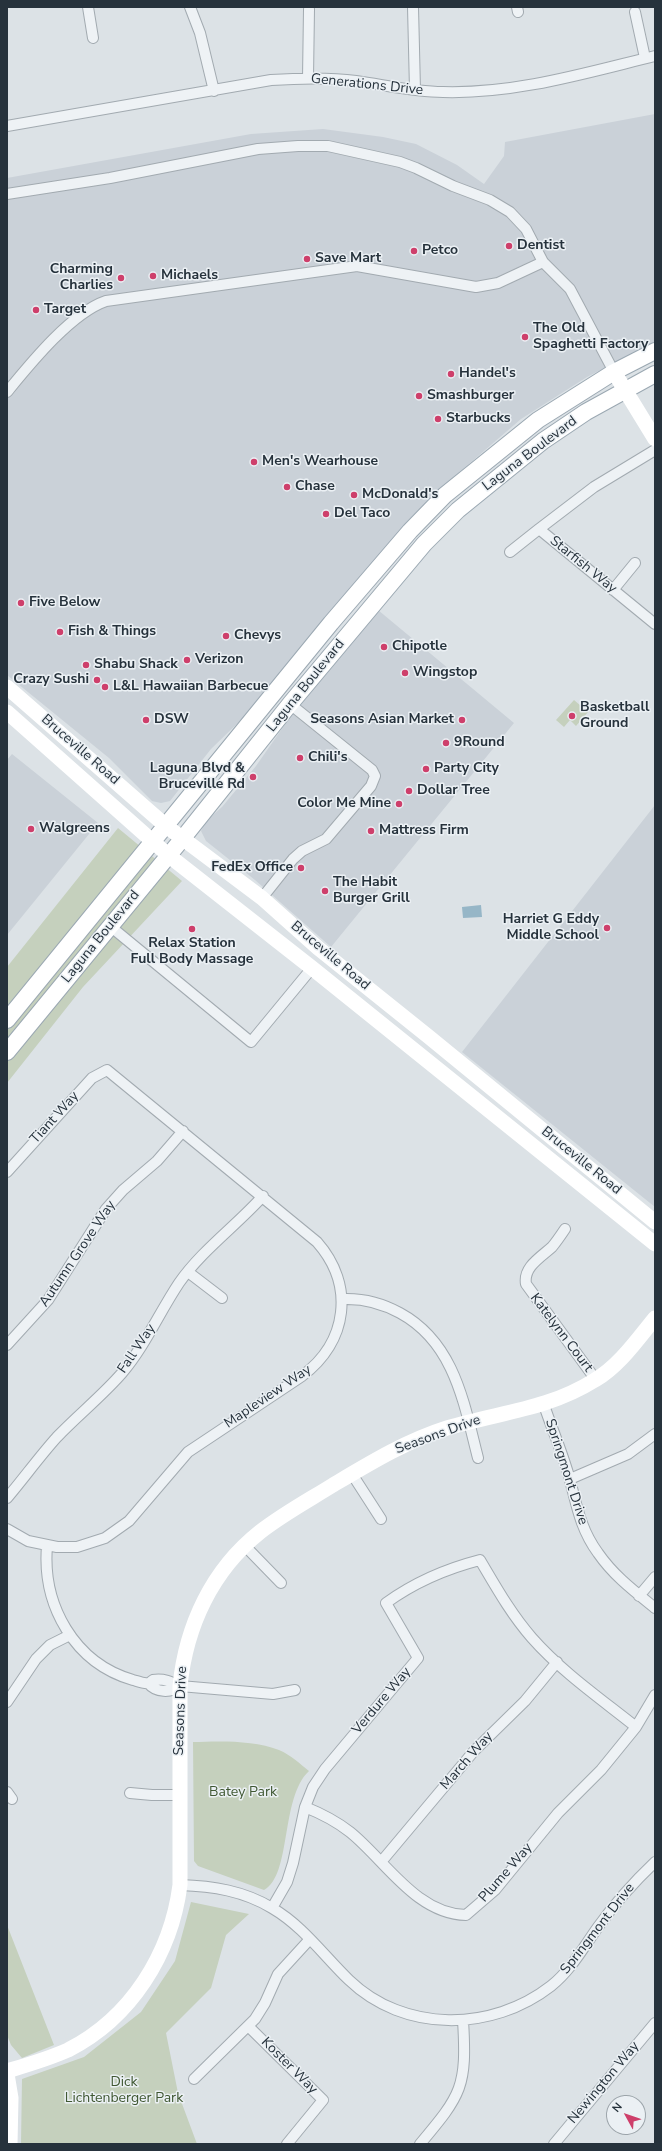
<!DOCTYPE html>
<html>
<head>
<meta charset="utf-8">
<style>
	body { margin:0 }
	#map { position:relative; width:662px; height:2151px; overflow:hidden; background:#dce2e6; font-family:"Nunito Sans",sans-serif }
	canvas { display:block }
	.frame { position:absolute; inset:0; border:8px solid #26323c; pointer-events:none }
	.north { position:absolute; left:606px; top:2095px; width:40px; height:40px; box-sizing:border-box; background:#ebf0f4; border:1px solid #9ca4aa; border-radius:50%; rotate:310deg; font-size:11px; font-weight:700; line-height:16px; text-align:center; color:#26323c }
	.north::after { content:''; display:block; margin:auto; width:14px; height:18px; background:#ce3f6b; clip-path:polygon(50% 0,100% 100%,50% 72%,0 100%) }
</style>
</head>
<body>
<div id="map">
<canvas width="662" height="2151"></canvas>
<div class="frame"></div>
<div class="north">N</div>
</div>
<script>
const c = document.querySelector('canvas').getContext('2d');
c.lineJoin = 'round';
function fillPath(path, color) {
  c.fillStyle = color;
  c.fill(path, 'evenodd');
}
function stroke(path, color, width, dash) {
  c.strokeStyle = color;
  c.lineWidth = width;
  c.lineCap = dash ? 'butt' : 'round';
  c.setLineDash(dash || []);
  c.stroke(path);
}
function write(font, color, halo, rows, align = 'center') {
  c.font = font + ' "Nunito Sans",sans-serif';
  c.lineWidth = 3;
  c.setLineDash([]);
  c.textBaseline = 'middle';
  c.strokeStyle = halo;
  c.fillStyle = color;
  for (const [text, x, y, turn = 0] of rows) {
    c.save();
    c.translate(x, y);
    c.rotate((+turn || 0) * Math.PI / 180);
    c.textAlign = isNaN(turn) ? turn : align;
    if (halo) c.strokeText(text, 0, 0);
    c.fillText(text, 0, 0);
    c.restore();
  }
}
fillPath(new Path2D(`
	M655,114V342L587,377L521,419L433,495L363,574L245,716L211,749L170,801L161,803L152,801L109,758L7,675V178L251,134L323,129L383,137L416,144L457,165L484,184L504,156L505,142Z
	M378,610L514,723L331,947L255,880L206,841L201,831L207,820L222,807L256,766L293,713Z
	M12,754L98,823L7,935V760Z
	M655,805V1207L462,1052Z`), '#cad1d8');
fillPath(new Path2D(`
	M574,700L588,712L576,726L570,720L564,727L556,720Z
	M118,828L182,881L83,987L7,1083V967Z
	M193,1742C220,1741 254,1740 279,1750C291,1755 300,1764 309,1771C280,1798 292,1875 264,1890L198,1866L194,1861Z
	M191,1902L249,1914L226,1935L211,1988L166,2033L178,2093L197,2144H21L22,2079L84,2057L141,2012L175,1961Z
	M7,1925L54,2045L22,2058L11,2045L7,2035Z`), '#c5d0bd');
fillPath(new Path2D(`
	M481,905L482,917L463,918L462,907Z`), '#96b6c7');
const street = new Path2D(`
	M88,7L93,38
	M190,7L200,33L214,91
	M413,7L415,90
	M517,7L518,12
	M635,12L645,58
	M308,78L309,9
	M7,126L271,80C300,78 328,77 356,81C385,85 414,92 443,92C516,94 585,73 655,56
	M7,194L110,178L258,149L298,146H328L400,162L416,168L453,186L490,200L510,212L526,229L543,262L570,289L614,372
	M7,392C30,364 71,313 106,301L357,266L476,287L498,283L543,262
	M539,529L594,487L655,450
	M510,552L539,529L655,624
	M613,590L635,563
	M262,898L293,859L302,851L326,839L371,786L375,776L372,770L290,704
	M110,926L251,1042L312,968
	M7,1172L92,1078L107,1070L317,1242C355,1285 348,1342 302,1376L188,1452L129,1521L105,1538L77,1547H57L28,1541L7,1529
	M565,1229C561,1235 557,1241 552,1247C541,1257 523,1267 526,1284L596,1380
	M188,1272L222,1298
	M342,1299C363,1298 382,1303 400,1313C455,1343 464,1404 478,1458
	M7,1345L48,1300L106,1209L123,1190L157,1161L183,1131
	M544,1405C552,1429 563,1454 570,1480C577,1507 581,1530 598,1553C614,1576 634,1591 655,1608
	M352,1474L381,1519
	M570,1479L628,1454L655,1434
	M7,1498C24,1478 39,1457 57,1437C78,1415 102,1396 122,1373C145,1346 159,1313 179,1283C202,1250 236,1226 263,1196
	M244,1545L281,1583
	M47,1546C42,1605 74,1663 133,1680C137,1681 144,1684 148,1683C150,1683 151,1681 153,1680C163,1678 172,1682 180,1686L273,1694L295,1690
	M639,1596L655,1577
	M148,1683C156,1693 171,1693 180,1686
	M7,1702L36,1659L50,1645L70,1635
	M7,1792L12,1799
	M130,1793L152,1795H180
	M305,1807C320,1813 336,1821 350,1832C385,1860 416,1914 466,1915L495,1890L558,1813L601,1770L636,1727L655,1695
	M381,1862L474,1751L525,1701L557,1662
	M180,1885C213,1886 244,1891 272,1908C303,1926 324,1956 349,1980C404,2033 492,2032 551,1986C571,1970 583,1948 598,1927C615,1903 634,1882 655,1862
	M272,1908L287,1882L293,1863L305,1807L313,1787L325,1769L418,1658L386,1603C415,1582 445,1569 480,1560C496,1587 511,1614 532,1638C562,1672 601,1699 636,1727
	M248,2026L323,2100L287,2144
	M194,2079L255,2019L265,2003L278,1974L310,1939
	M420,2144C462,2094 467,2087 463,2020
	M554,2144L655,2023`);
const primary = new Path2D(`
	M7,1020L331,623L410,531L445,495L538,420L614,372L655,351
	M7,1052L183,838L290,704L424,544L458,510L543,441L586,412L655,374`);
stroke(street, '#a2aab0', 12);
stroke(primary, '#9ba8b2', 18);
stroke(street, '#eef2f5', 10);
stroke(new Path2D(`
	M614,372L655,439
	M7,687L166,826L262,898L318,948L429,1037L655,1222
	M7,712L168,855L312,968L655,1244
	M7,2071C27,2065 48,2059 68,2050C131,2018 171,1954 180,1885V1686C186,1626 212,1570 260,1532C283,1514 309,1500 333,1485C370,1463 406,1441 447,1428C500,1412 547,1410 595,1380C619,1366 637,1340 655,1318
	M7,2074L11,2098L10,2144`), '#fff', 15);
stroke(primary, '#fff', 16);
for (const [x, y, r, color] of [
	[509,246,4,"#ce3f6b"],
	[414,251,4,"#ce3f6b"],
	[307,259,4,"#ce3f6b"],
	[153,276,4,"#ce3f6b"],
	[121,278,4,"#ce3f6b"],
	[36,310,4,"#ce3f6b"],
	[525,337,4,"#ce3f6b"],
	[451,374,4,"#ce3f6b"],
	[419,396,4,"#ce3f6b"],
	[438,419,4,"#ce3f6b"],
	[254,462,4,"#ce3f6b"],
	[287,487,4,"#ce3f6b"],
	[354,495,4,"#ce3f6b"],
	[326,514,4,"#ce3f6b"],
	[21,603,4,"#ce3f6b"],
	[60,632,4,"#ce3f6b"],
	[226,636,4,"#ce3f6b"],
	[384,647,4,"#ce3f6b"],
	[187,660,4,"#ce3f6b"],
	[86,665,4,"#ce3f6b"],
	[405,673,4,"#ce3f6b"],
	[97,680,4,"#ce3f6b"],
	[105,687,4,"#ce3f6b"],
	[572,716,4,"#ce3f6b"],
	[146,720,4,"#ce3f6b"],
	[462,720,4,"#ce3f6b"],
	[446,743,4,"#ce3f6b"],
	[300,758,4,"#ce3f6b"],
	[426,769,4,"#ce3f6b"],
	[253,777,4,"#ce3f6b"],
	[409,791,4,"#ce3f6b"],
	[399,804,4,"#ce3f6b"],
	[31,829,4,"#ce3f6b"],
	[371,831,4,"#ce3f6b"],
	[301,868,4,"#ce3f6b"],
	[325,891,4,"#ce3f6b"],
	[607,928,4,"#ce3f6b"],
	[192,929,4,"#ce3f6b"]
]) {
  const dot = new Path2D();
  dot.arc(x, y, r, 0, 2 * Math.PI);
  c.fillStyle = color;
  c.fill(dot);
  stroke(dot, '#ebf0f4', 1.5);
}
write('14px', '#26323c', '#ebf0f4', [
	["Generations Drive",367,85,6],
	["Laguna Boulevard",530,454,-37],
	["Starfish Way",583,565,39],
	["Laguna Boulevard",306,686,-51],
	["Bruceville Road",80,750,41],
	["Laguna Boulevard",101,937,-51],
	["Bruceville Road",330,956,40],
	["Tiant Way",55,1118,-48],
	["Bruceville Road",581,1161,39],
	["Autumn Grove Way",78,1254,-56],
	["Katelynn Court",561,1333,53],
	["Fall Way",137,1349,-56],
	["Mapleview Way",268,1397,-34],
	["Seasons Drive",438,1435,-20],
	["Springmont Drive",566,1472,72],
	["Verdure Way",382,1701,-50],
	["Seasons Drive",181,1711,-88],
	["March Way",467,1761,-49],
	["Plume Way",506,1873,-49],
	["Springmont Drive",598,1929,-52],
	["Koster Way",289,2066,45],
	["Newington Way",604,2083,-50]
]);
write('bold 14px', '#26323c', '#ebf0f4', [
	["Dentist",517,246],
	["Petco",422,251],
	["Save Mart",315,259],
	["Charming",113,270,"right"],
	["Charlies",113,286,"right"],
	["Michaels",161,276],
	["Target",44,310],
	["The Old",533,329],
	["Spaghetti Factory",533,345],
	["Handel's",459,374],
	["Smashburger",427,396],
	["Starbucks",446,419],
	["Men's Wearhouse",262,462],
	["Chase",295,487],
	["McDonald's",362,495],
	["Del Taco",334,514],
	["Five Below",29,603],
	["Fish & Things",68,632],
	["Chevys",234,636],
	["Chipotle",392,647],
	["Verizon",195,660],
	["Shabu Shack",94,665],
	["Wingstop",413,673],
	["Crazy Sushi",89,680,"right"],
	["L&L Hawaiian Barbecue",113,687],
	["Basketball",580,708],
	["Ground",580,724],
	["DSW",154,720],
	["Seasons Asian Market",454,720,"right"],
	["9Round",454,743],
	["Chili's",308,758],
	["Laguna Blvd &",245,769,"right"],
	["Bruceville Rd",245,785,"right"],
	["Party City",434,769],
	["Dollar Tree",417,791],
	["Color Me Mine",391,804,"right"],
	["Walgreens",39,829],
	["Mattress Firm",379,831],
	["FedEx Office",293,868,"right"],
	["The Habit",333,883],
	["Burger Grill",333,899],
	["Harriet G Eddy",599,920,"right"],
	["Middle School",599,936,"right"],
	["Relax Station",192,944,"center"],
	["Full Body Massage",192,960,"center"]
], 'left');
write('14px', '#405833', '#ebf0f4', [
	["Batey Park",243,1793],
	["Dick",124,2083],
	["Lichtenberger Park",124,2099]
]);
</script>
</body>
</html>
